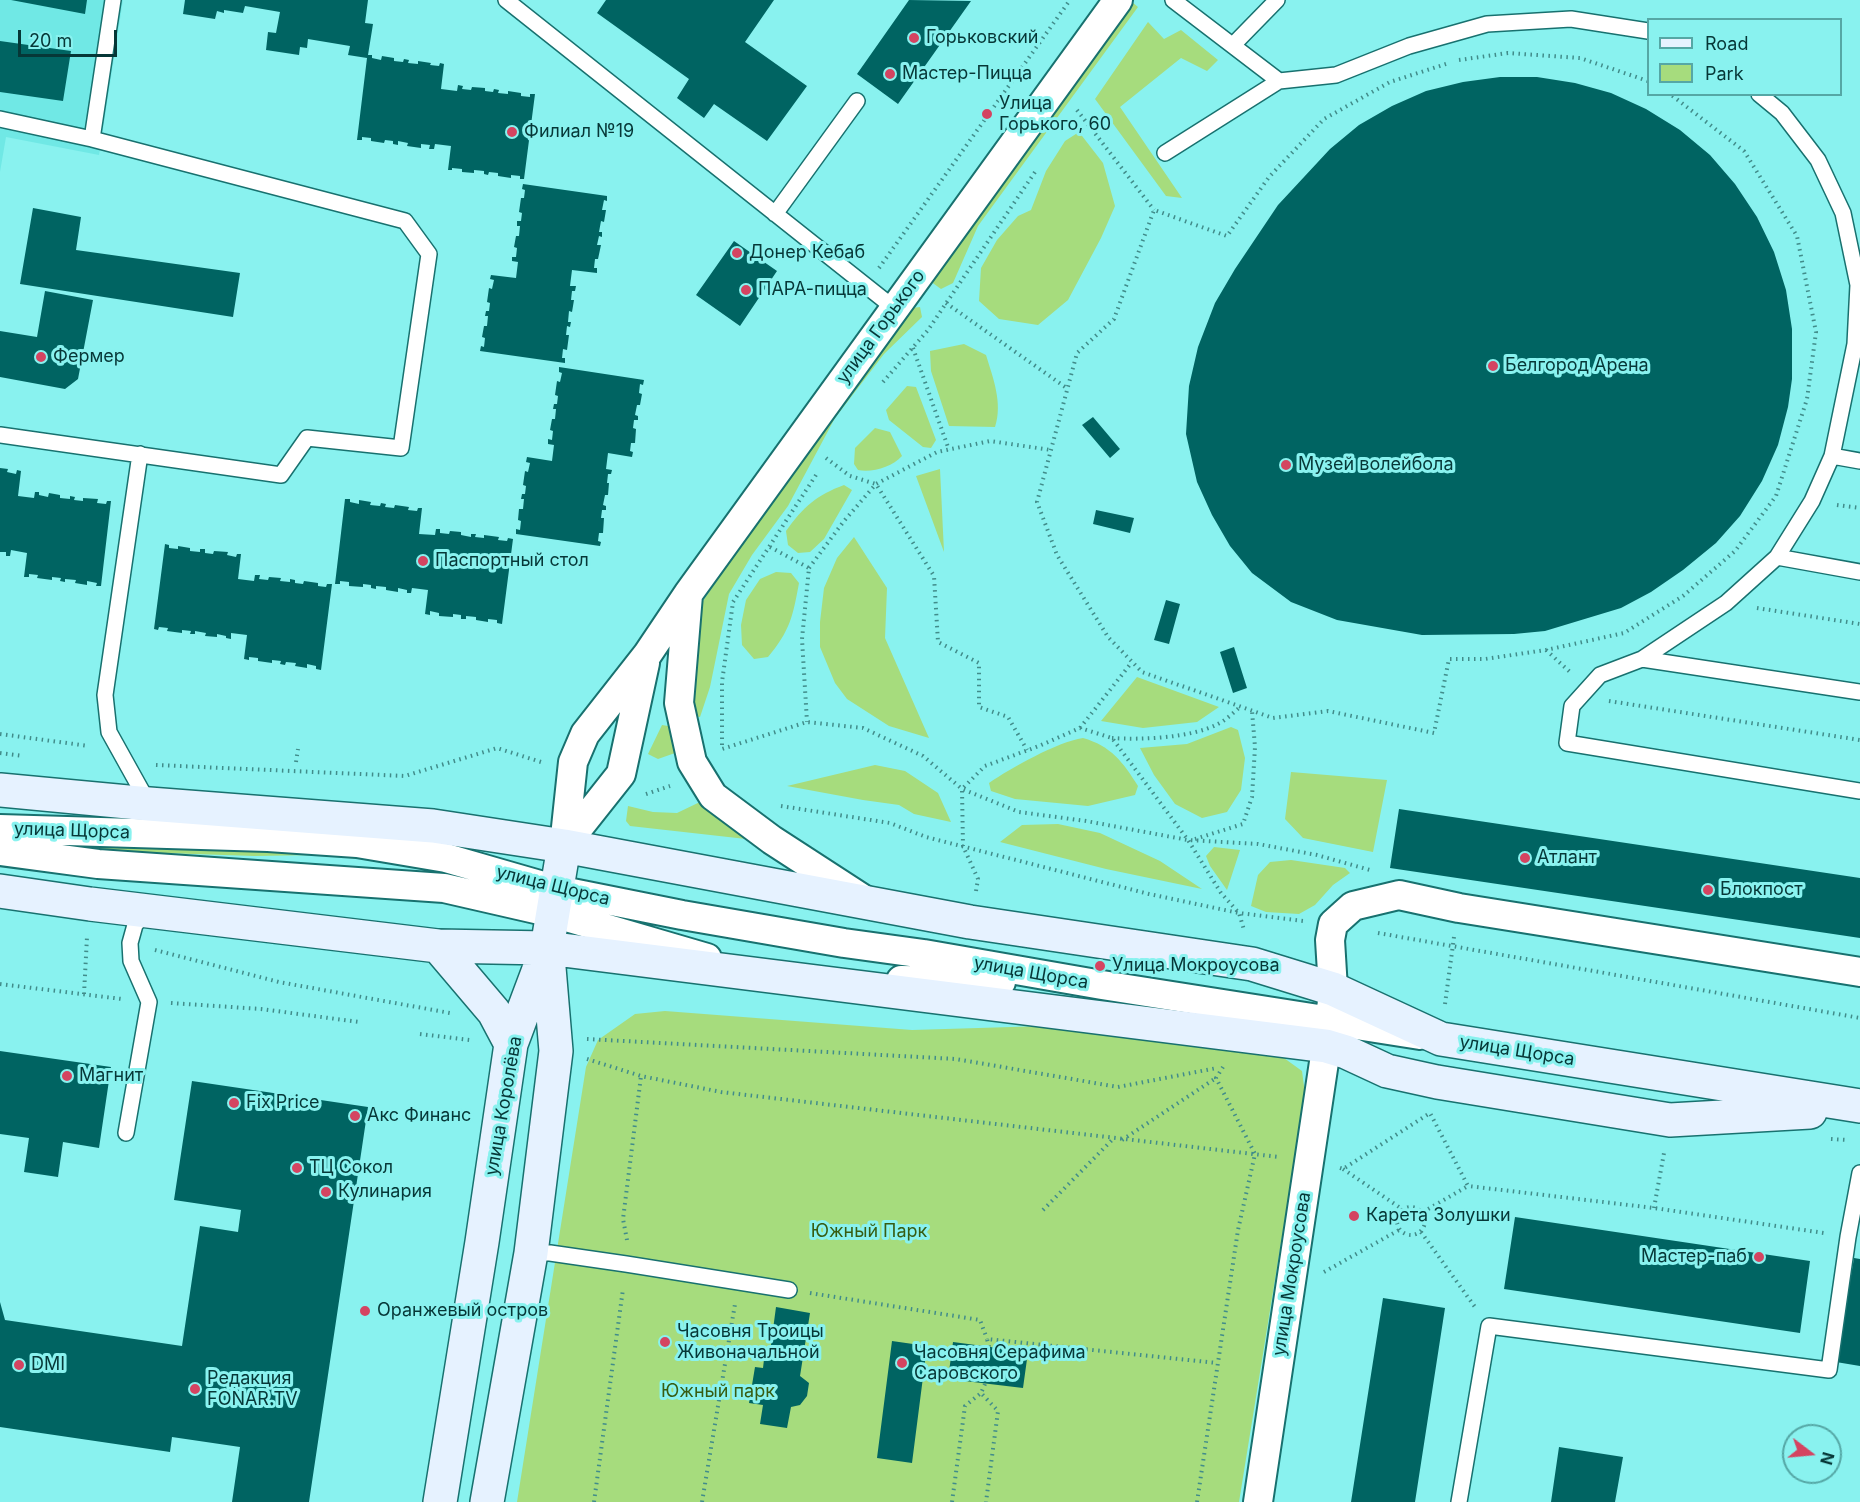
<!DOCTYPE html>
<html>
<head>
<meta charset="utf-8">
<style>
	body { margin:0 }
	#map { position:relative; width:1860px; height:1502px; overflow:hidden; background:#89f2ef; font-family:Inter,sans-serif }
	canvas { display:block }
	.legend { position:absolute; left:1647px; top:18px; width:195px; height:78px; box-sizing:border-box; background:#89f2ef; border:2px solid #55a7a5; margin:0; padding:8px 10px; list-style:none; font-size:18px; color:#063737 }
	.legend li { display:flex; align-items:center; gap:12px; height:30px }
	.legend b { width:30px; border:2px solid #55a7a5 }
	.north { position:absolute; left:1782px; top:1424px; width:60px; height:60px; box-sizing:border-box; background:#89f2ef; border:2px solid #55a7a5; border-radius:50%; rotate:106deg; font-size:16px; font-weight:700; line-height:24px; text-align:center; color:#063737 }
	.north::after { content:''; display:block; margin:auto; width:21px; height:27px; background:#d44461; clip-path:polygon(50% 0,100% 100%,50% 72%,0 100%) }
	.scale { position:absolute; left:18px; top:30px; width:99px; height:27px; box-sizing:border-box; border:3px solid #063737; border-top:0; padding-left:8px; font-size:18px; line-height:21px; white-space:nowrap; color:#063737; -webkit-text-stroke:4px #89f2ef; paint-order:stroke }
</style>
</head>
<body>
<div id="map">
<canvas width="1860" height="1502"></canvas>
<ul class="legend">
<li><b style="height:8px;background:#e6f2ff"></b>Road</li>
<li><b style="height:16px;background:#a6dc7d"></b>Park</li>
</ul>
<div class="north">N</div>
<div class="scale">20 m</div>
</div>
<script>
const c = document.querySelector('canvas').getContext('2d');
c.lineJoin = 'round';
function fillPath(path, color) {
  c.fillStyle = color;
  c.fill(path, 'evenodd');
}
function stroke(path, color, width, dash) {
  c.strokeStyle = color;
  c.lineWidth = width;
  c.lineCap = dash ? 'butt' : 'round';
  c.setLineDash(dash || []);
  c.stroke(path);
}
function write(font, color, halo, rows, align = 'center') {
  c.font = font + ' Inter,sans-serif';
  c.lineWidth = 6;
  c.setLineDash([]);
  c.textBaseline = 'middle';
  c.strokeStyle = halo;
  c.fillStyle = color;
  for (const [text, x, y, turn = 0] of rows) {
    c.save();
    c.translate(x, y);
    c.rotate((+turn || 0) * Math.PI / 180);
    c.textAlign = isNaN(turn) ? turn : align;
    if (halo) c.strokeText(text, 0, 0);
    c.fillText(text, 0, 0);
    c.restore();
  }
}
fillPath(new Path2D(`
	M0,0H123L99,155L6,137L0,172Z`), '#70e8e5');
fillPath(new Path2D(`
	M1132,2L1138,7L978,226L953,283L941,289L930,281L1116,12Z
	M1148,22L1164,39L1181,30L1218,60L1207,71L1181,58L1120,107L1182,198L1166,196L1095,99Z
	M1079,132L1103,163L1115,206L1101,238L1068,300L1038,325L999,319L979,301L981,268L997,240L1018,216L1031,210L1046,171L1065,141Z
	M920,307L922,317L884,354L835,418L788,506L752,555L729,594L710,687L700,717L683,714L691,619L897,310Z
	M964,344L986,355C993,378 1003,403 995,427L949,426L931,371L930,351Z
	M907,386L916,387L936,440L931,448L923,447L889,420L886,410Z
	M875,428L890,432L902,456C892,467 872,473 858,470L854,464L855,448Z
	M940,469L944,552L916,476Z
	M844,485L852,490L824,539L810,552L798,553L788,545L786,531C803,507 817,495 844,485Z
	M854,537L887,588L885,638L929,738L889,726L847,699L835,683L820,647V622L824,588L837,558Z
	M776,572L791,573L799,583C793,616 790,631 768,657L754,659L742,645L741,625L746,600L760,579Z
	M1137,677L1219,707L1197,722L1143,728L1101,721Z
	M662,725L668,726L675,753L658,759L648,754Z
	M1231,727L1238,730L1245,758L1241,790L1227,812L1202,818L1175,804L1154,775L1140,748L1187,744Z
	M1083,738C1111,746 1123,762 1138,786L1135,795L1088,806L1015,799L991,791L989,783C1011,768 1057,742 1083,738Z
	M875,765L905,771L938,793L951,822L914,814L899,805L863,800L787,786Z
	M1291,772L1387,780L1373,852L1303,838L1285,819Z
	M702,801L747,836L746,839L630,826L626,821L628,806L653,812L677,813Z
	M1058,824L1100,833L1160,861L1202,889L1106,869L1000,842L1022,825Z
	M0,831L318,850L464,872V878L380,861L319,855L254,856L43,849Z
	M1214,847L1240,850L1227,890L1210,866L1206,856Z
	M1291,860L1345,868L1350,873L1333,885L1315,905L1299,914L1266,912L1251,906L1258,875L1270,862Z
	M665,1011L912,1030L1078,1025L1284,1058L1302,1071L1305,1094L1239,1502H517L586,1067L598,1040L635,1014Z`), '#a6dc7d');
fillPath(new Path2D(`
	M11,0H87L85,14Z
	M185,0H368L365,23L373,24L368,55H372V58L381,60L382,56L394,58V61L403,62L404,59L409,60L408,63L418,64V61L431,63L430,65L439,66L440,63L444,64L441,89L457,91L458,85L463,86L462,89L471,90L472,87L485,88V91L493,92L494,89L499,90L498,93L508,94V91L521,93V96L530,97V94H535L524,179H520V176L511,175V178L498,176V173L489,172L488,175L484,174V171L474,170V173L462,172V169L452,168V170H448L451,146L435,144L434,149H429L430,145L421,144V148L407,146L408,143L398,141V145L393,144V141L385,140L384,143L371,141V138L362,137V140H357L367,58L348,55L350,46L308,39L307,48L300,47L299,55L266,50L268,32L276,33L280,12L245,6L243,13L224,10V13L217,11L215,19L183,14Z
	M606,0H774L745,42L807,86L767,141L714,104L704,118L677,98L689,79L597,13Z
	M909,0L971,1L898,104L857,74Z
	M0,41L71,51L63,101L0,92Z
	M1500,77H1537L1575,83L1611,93L1646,109L1680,130L1710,155L1735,184L1757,217L1774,252L1786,290L1792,329V379L1788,407L1778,445L1762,481L1740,516L1716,543L1683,570L1651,592L1621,608L1545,631L1514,634L1422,635L1337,620L1291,602L1252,573L1230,546L1212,515L1197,482L1186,434L1189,386L1198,347L1215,303L1235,269L1278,205L1330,149L1359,125L1392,106L1426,91L1463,82Z
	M523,184L607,196V201L604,200L602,210H606L604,222L601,221L599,232H602V237L599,236L597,245H601L598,259H595L594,268H597V273L572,270L570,286H576L575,291H572L571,300H574L572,312L569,311L568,322H571L570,327L567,326L566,335H569L567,350L563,349L562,358H565V363L480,351L481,346L484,347L485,338L482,337L484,326H487L488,316H485L486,311H489L490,303L487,302L489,288L492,289L494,280L490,279L491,275L516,278L518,262L512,261V257H516L517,248L514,247L516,236H519L520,226H517V221H521L522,213L519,212L521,198H524L525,190L522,189Z
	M33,208L81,217L76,250L240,273L233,317L20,284Z
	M734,241L777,271L740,326L696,295Z
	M45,291L93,300L78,379L65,389L0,377V331L37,337Z
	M559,367L644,380L643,385L640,384L639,393L642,394L640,405H637L635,415L638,416V420H634L633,428L636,429L635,443H631L630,451L633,452L632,457L608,453L606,469L612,470L611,474H608L607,483H609L608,495H605L603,505L606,506V510H602L601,518H604L603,533H599L598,541L601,542L600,546L516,534V529L520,530L521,521L518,520L519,509H523L524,499H521L522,494H525L526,486L523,485L525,471L528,472L530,463L526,462L527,457L552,461L554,445L548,444V439L552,440L553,431L550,430L552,419H555L556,409H553L554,404H557L558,396L555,395L557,381L560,382L562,373L559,372Z
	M1093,417L1120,449L1110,458L1082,425Z
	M0,468L8,469L7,472L16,474L17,470L21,471L18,496L34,498L35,492H39V495L48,497L49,493L60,495V498L70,499V496L75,497L74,500L83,501V498L98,499L97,503L106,504L107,501H111L101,586H96L97,583L87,581V585L75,583L76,580L65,579V582L60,581L61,578L52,577V580L37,578L38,575L29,574V577H24L27,553L11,550L10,556H6V552H0Z
	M345,499H350V502L359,504V500L371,502L370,505L380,506L381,503L386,504L385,507L394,508L395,505L409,507L408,510L417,511L418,508H422L419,534L435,535L436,529H440V533L449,534L450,531L461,532V535L471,537V534H476L475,537L484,538V535L499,537L498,540L507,541L508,538L513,539L502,624L497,623V620L488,619V622L476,620V617L466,616V619H461V615L453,614V617L439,616V613L430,611V615L425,614L428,590L412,588L411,593H407V590L398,588V592L386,590V587L376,586V589L371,588V585L363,584V587L349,586V582L340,581V584H335Z
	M1096,510L1134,518L1130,533L1093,524Z
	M165,544L169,545V548L178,549V546L190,548V551L200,552V549H205V553L213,554L214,551L228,552L227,555L236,557L237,554H241L238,579L254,581L255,575H260L259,579L268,580L269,577L281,578L280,581L290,582V579L295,580V583L303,584L304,581L318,583V586L326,587L327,584H332L321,670L316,669V666L307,664V668L295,666L296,663L286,662L285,665L280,664L281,661L272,660V663L258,661V658L249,657V660L244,659L247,635L231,633V639L226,638V636L217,634V637L205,636L206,633L195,631V634H190L191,631L182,630V633L167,631L168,628L159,627L158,630L154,629Z
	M1166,600L1180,604L1169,644L1154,640Z
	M1234,647L1247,688L1233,693L1220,652Z
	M1399,809L1860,878V938L1390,868Z
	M0,1051L111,1067L99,1148L63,1142L58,1177L24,1172L29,1138L0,1134Z
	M192,1081L368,1107L309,1502H232L240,1447L172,1437L170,1452L0,1427V1302L5,1320L182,1346L200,1226L238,1232L241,1210L174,1200Z
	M1515,1217L1810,1261L1800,1333L1504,1289Z
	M1854,1258L1860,1259V1366L1836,1362Z
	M1383,1298L1445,1308L1415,1502H1351Z
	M776,1307L810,1313L800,1376L809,1383L807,1396L800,1405L791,1407L787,1428L760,1424L763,1405L749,1403L755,1367L763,1368L765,1351L770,1352Z
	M892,1341L927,1346L912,1463L877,1458Z
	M953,1342L1028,1352L1023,1388L948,1379Z
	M1559,1447L1623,1457L1615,1502H1551Z`), '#006462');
const lane = new Path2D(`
	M506,0L894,308
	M1173,0L1279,81L1336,75L1409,46L1487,24L1571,19L1648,31
	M1233,45L1277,0
	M1759,94L1782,113L1818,160L1843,213L1858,285L1855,344L1860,345
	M0,119L92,139L113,0
	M1165,153L1279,81
	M775,214L857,101
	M0,435L281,475L307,438L401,448L429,254L405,221L92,139
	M140,454L105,695L109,732L149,804
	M1832,456L1860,461
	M1777,557L1860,572
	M1642,659L1726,603L1777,557L1812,501L1832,456L1855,344
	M1860,692L1642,659L1600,675L1572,706L1567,743L1860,791
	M126,1133L149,1002L131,961L130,943L135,925L147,910
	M531,1253H550L626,1264L789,1290
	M1459,1502L1489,1326L1829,1370L1848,1237L1860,1173`);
const street = new Path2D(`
	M688,595L679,703L692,762L713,796L772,840L866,901
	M0,829L268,837L357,843L446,858L557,890L682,915L844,943L924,954L1102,985L1420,1035
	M564,846L573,762L585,734L647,655L688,594L1118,0
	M564,846L621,774L645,663
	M0,851L98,864L444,888L553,913L707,958
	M901,980L1001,982
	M1258,1502L1330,1022L1333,989L1330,940L1333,924L1353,906L1399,895L1459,908L1860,972`);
const secondary = new Path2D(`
	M0,790L149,804L433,826L564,846L970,922L1252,964L1333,989L1441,1039L1860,1106
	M0,891L90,904L438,946L494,1012L511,1044
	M438,946L547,948L1326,1046L1346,1052L1387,1071L1437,1082L1670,1120L1810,1112
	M440,1502L482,1242L511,1044L547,948L564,846
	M487,1502L531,1253L556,1051L548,956`);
stroke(lane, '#18716f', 18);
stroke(street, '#18716f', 32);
stroke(secondary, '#18716f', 36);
stroke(new Path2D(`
	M1459,60L1508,53L1580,58L1648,81
	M1446,64L1390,82L1324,119L1269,177L1227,236L1154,210L1114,319L1077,353L1037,502L1057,555L1108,637L1142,672L1273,718L1328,711L1434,733L1449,659H1485L1546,650L1624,633L1683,596L1735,551L1776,496L1807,399L1816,332L1797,236L1744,151L1670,94
	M1077,110L1154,210
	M879,268L1070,0
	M946,303L1068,389
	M913,348L949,450
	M883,382L928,330L1037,169
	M826,458L850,476L876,484L934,576L938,642L979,663V707L1008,717L1027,750
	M816,475L733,602L722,682V749L807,722L863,728L923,756L962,789L1019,812L1086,821L1188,840L1258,844L1317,855L1370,870
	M1837,505L1860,508
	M770,547L809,568L802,639L807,722
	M809,568L844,521L876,484L937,452L990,441L1051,450
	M1757,608L1860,624
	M1546,650L1570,672
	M1609,701L1860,740
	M1080,728L1132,662
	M0,734L89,746
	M1112,738C1142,740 1191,738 1218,724C1226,720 1233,713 1240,707
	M0,753L23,756
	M296,762L298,749
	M156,765L405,776L497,748L541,762
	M646,794L670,786
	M781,806L890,823L926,837L1149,894L1239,913L1303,921
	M1195,839L1243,824L1252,797L1255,747L1252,711
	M976,891L978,879L963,846L962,789L985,766L1039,746L1080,728L1112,738L1188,840L1221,893L1239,913L1244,930
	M1378,933L1860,1018
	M155,950L279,982L450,1013
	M0,984L122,999
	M84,994L87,937
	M171,1003L261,1009L359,1022
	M1445,1004L1454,937
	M420,1034L470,1040
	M587,1039L956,1059L1118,1087L1217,1068
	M587,1059L641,1076L721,1092L1279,1157
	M1831,1139L1847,1140
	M1122,1140L1216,1078
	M1340,1168L1343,1169L1430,1113L1468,1186L1654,1208L1824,1233
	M1343,1169L1402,1209
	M1397 1221a14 14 0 1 1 28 0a14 14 0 1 1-28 0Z
	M1654,1208L1664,1153
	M1043,1210L1113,1139
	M1423,1212L1468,1186
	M1421,1232L1475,1307
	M627,1240L623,1219L641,1076
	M1324,1272L1399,1230
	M810,1293L980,1320L987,1339
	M989,1347L987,1339L1217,1363
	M985,1384L981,1393L998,1411L986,1502
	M594,1502L623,1289
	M702,1502L735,1304
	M952,1502L965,1406L981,1393
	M1197,1502L1238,1230L1255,1154L1216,1078L1223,1067`), '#418c8a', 4, [1.5, 4.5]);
stroke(lane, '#fff', 15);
stroke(street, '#fff', 28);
stroke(secondary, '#e6f2ff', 33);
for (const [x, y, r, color] of [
	[914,38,6,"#d44461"],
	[890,74,6,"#d44461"],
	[987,114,6,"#d44461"],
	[512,132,6,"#d44461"],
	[737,253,6,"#d44461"],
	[746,290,6,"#d44461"],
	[41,357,6,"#d44461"],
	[1493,366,6,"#d44461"],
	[1286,465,6,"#d44461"],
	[423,561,6,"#d44461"],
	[1525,858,6,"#d44461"],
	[1708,890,6,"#d44461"],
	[1100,966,6,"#d44461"],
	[67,1076,6,"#d44461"],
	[234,1103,6,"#d44461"],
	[355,1116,6,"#d44461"],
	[297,1168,6,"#d44461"],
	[326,1192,6,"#d44461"],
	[1354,1216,6,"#d44461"],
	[1759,1257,6,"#d44461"],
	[365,1311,6,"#d44461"],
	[665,1342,6,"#d44461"],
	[902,1363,6,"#d44461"],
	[19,1365,6,"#d44461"],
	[195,1389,6,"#d44461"]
]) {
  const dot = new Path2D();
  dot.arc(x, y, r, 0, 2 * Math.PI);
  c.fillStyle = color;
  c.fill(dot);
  stroke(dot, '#89f2ef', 2);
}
write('18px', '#063737', '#89f2ef', [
	["Горьковский",926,38],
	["Мастер-Пицца",902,74],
	["Улица",999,104],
	["Горького, 60",999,125],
	["Филиал №19",524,132],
	["Донер Кебаб",749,253],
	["ПАРА-пицца",758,290],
	["Фермер",53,357],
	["Белгород Арена",1505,366],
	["Музей волейбола",1298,465],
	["Паспортный стол",435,561],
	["Атлант",1537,858],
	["Блокпост",1720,890],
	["Улица Мокроусова",1112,966],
	["Магнит",79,1076],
	["Fix Price",246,1103],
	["Акс Финанс",367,1116],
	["ТЦ Сокол",309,1168],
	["Кулинария",338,1192],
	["Карета Золушки",1366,1216],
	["Мастер-паб",1747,1257,"right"],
	["Оранжевый остров",377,1311],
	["Часовня Троицы",677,1332],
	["Живоначальной",677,1353],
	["Часовня Серафима",914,1353],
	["Саровского",914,1374],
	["DMI",31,1365],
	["Редакция",207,1379],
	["FONAR.TV",207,1400]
], 'left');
write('18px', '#063737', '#89f2ef', [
	["улица Горького",881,327,-54],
	["улица Щорса",72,831,2],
	["улица Щорса",553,886,14],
	["улица Щорса",1031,973,10],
	["улица Щорса",1517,1051,9],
	["улица Королёва",504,1106,-80],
	["улица Мокроусова",1292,1274,-81]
]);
write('18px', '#375c11', '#89f2ef', [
	["Южный Парк",869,1232],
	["Южный парк",718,1392]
]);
</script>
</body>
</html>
